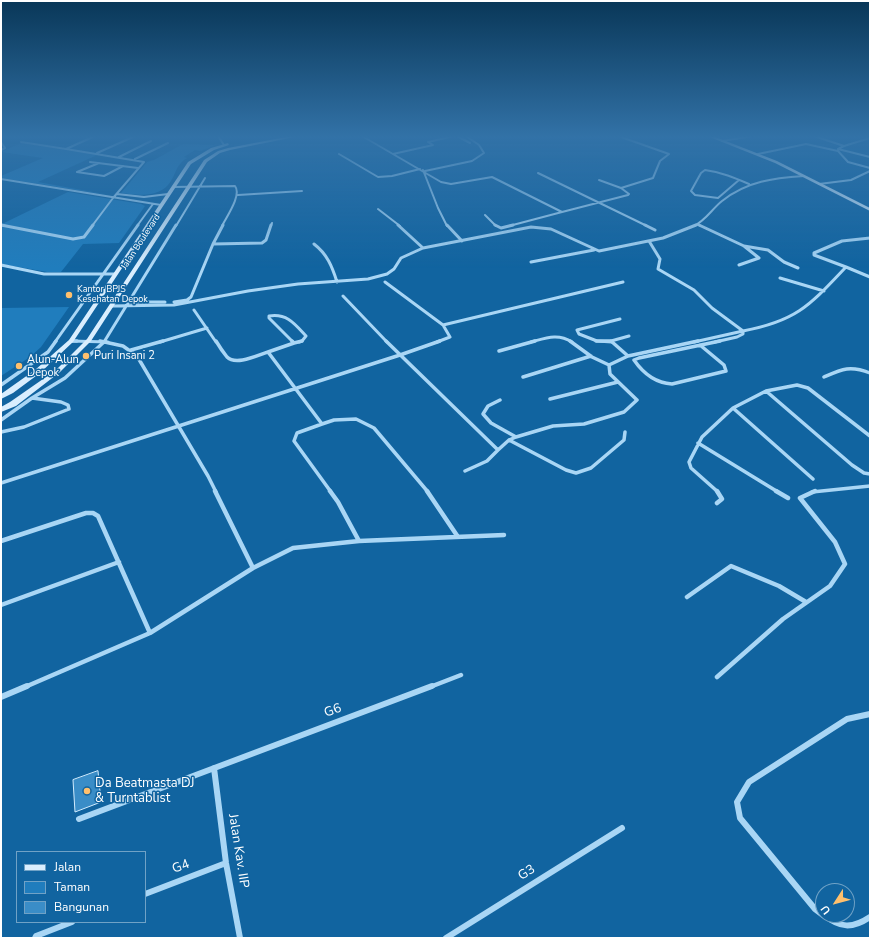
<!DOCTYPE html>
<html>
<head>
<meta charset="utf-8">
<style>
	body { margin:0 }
	#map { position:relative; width:871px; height:939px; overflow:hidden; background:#1164a0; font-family:"Nunito Sans",sans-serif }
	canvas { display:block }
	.frame { position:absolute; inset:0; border:2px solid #fff; pointer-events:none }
	.legend { position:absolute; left:16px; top:851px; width:130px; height:72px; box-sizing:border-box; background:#1164a0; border:1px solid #70a2c6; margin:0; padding:5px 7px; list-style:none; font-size:12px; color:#fff }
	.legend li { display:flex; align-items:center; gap:8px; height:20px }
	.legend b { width:20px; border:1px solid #70a2c6 }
	.north { position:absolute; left:815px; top:883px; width:40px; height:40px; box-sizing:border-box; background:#1164a0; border:1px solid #70a2c6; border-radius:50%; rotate:234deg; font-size:11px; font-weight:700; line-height:16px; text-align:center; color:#fff }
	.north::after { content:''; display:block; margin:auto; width:14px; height:18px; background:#ffc06d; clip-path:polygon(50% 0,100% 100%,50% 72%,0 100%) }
</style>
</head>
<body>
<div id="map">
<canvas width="871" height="939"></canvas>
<div class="frame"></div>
<ul class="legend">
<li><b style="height:5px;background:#d9eefe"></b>Jalan</li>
<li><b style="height:11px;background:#207dbd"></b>Taman</li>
<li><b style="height:11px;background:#3a8dc7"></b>Bangunan</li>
</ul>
<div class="north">U</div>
</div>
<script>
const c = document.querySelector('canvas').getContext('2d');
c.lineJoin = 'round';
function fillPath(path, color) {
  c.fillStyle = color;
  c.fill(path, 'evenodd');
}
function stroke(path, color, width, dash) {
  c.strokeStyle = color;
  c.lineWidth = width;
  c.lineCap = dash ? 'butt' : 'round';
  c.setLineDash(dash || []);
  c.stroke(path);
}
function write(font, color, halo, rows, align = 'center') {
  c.font = font + ' "Nunito Sans",sans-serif';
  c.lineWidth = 3;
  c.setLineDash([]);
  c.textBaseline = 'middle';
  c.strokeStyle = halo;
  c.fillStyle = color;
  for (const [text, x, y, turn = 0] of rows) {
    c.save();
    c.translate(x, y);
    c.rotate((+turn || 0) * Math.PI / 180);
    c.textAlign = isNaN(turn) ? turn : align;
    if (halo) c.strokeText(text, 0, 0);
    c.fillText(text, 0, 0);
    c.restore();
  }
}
fillPath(new Path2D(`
	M21,143L97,155L38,182L109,195L1,178V176L43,158L1,152Z
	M183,144L216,145L200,151L195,150L184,157L187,158C175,165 176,176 168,185C156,198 136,195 121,193L147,162L154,160Z
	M68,192L141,204L145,206L119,243L83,244L61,272H47L1,264V223H4Z
	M69,307L41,347L30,357L1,376V308Z`), '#207dbd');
const building = new Path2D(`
	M98,771L101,802L75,812L73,780Z`);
fillPath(building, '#3a8dc7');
stroke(building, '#d2ecfe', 1);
stroke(new Path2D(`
	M218,136L224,145
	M362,136L441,182L451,184L492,177L562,212L628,195L629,194L621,188L653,178L660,161L669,154L621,137
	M457,136L470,143
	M814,136L844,146L838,149V151L848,162L870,168
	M722,141L753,136
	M1,142L5,148L1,150
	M21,142L66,149L95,136
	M844,146L870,138
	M66,149L144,162L113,198L92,226
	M838,149L870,157
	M97,153L133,137
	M339,154L378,177L392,176L420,169
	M393,154L433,145L428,142L454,136
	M758,154L806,144L838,151
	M119,157L151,141
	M135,159L168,143
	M90,162L138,168
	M99,163L77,172L104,176L123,166
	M423,170L438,208L447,226
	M425,171L472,161L484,153L479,145L466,136
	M538,173L647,226
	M1,179L161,205
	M599,180L621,188
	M739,180L718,198L695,195L691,191L701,173L705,170C721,172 735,178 749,184
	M819,184L851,180L870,171
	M173,187L235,186C242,195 227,216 222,226
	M117,194L144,197L168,194
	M238,195L302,191
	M378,209L400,226
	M485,215L496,226
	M697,224L701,226
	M1,225L6,226
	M137,226L153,204
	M176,226L205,178
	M271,226L272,223
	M509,226L562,212
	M694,226C706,220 712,209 722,201C747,181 774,178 804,176`), '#a9d6f5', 2);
stroke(new Path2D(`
	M1,225L73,239L84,237L93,225
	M398,225L423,248
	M447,225L462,241
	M495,225L501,228L513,225
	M645,225L655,230
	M699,225L744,246L759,258L739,265
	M649,241L660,259L658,269L694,290L712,308L743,331L694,342
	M213,244L262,243L266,240L271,225
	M314,244C327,254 332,266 337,282
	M744,246L768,250L784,262L798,268
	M531,262L594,250
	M1,265L44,274H115
	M846,267L870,277
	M780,278L824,291
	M385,282L443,325L450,337L437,342
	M343,296L387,342
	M129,302H165
	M174,302L187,300L191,297L213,244L223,225
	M111,306L174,305L248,291L298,284L368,279L387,274L394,269L401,258L423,248L531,227L551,229L599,251L663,238L696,225
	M194,310L216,342
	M443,325L623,282
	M71,341L108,342
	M611,341L629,336
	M55,342L138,225
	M104,342L176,225
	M160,342L207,328
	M293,342L269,318V316C287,313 295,324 306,336L302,341L299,342
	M531,342C546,338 558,333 572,342
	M612,342L597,341L579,334L577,330L620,319
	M715,342L737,337L743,334V331C797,321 810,305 846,267L814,255V253L842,241L870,238`), '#a9d6f5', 3);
stroke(new Path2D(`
	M71,341H77
	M100,341L123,346L137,356L208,476L216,492
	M216,341C219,346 223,352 227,357C236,366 258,355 268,352
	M292,341L294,343
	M386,341L498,450L487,461L465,471
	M570,341L592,357L609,365
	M596,341H611L628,356
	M294,343L268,352L322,424L297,433L294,441L331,492
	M294,343L302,341
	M700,345L724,365L726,371L672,384C655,383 643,373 634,360L639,358L720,341
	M131,350L163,341
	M499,351L535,341
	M523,377L591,356
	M824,377C842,369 850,365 870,373
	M1,385L48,352L56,341
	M766,391L852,465L864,473L870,474
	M550,399L618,382
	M500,400L488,406L483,414L491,423L516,437
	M733,408L813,479
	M1,420L32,398L65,378L105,341
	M322,424L334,420L356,419L374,428L428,492
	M1,432L24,427L69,409L68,405L61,402L32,398
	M509,440L566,470L576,473L591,468L624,440L625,432
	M698,443L778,492
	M498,450L509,440L516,437L553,426L584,424L624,412L637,400L610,374L609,365L628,356L698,341
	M1,483L400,355L440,341
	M718,492L691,468L689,462L702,437L733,408L766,391L797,385L808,388L870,436
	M812,492L870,486`), '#a9d6f5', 3.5);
stroke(new Path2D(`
	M215,491L253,568
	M330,491L338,502L359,541
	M427,491L458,537
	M717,491L722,499L717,503
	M776,491L788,498
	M1,541L86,513H93L98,516L150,633
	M687,597L731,566L779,586L806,602
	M1,605L119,562
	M717,677L783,619L830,586L845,564L835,542L800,498L815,491
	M25,687L150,633L253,568L293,548L359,541L504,535
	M430,687L461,675`), '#a9d6f5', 4.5);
stroke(new Path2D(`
	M1,697L27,686
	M214,768L226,863L240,938
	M79,819L432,686
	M145,894L226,863
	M823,915L815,909L740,818L737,802L749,782L847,719L870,714
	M824,915C840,928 852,929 870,917
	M35,938L36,936L72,922
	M446,938L622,828`), '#a9d6f5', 6);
fillPath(new Path2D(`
	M291,136H300L230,150L220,153L207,162L91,341L60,372L16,406L1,412V407L10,402L56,370L87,339L204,160L218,151L228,148Z
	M707,136H713L777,161L870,208V211L775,163Z
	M228,143L229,145L214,150L191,164L73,342L40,373L13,393L1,399V394L35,370L69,340L188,162L211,148Z`), '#d9eefe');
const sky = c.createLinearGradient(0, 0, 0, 268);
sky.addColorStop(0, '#093758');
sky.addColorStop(0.51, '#3272a7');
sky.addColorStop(1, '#3272a700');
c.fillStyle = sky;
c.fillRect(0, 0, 871, 268);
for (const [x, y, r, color] of [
	[69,295,4,"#ffc06d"],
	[86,356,4,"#ffc06d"],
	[19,366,4,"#ffc06d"],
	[87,791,4,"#ffc06d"]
]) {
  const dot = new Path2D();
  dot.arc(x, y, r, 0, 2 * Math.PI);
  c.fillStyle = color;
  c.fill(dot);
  stroke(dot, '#1164a0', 1.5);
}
write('9px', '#fff', '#1164a0', [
	["Jalan Boulevard",141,242,-57]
]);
write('9px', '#fff', '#1164a0', [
	["Kantor BPJS",77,290],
	["Kesehatan Depok",77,300]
], 'left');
write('11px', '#fff', '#1164a0', [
	["Puri Insani 2",94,356],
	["Alun-Alun",27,360],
	["Depok",27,373]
], 'left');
write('13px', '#fff', '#1164a0', [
	["G6",333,711,-21],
	["Jalan Kav. IIP",238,851,81],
	["G4",181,867,-21],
	["G3",527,873,-32]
]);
write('13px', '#fff', '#1164a0', [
	["Da Beatmasta DJ",95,784],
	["& Turntablist",95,799]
], 'left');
</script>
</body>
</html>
